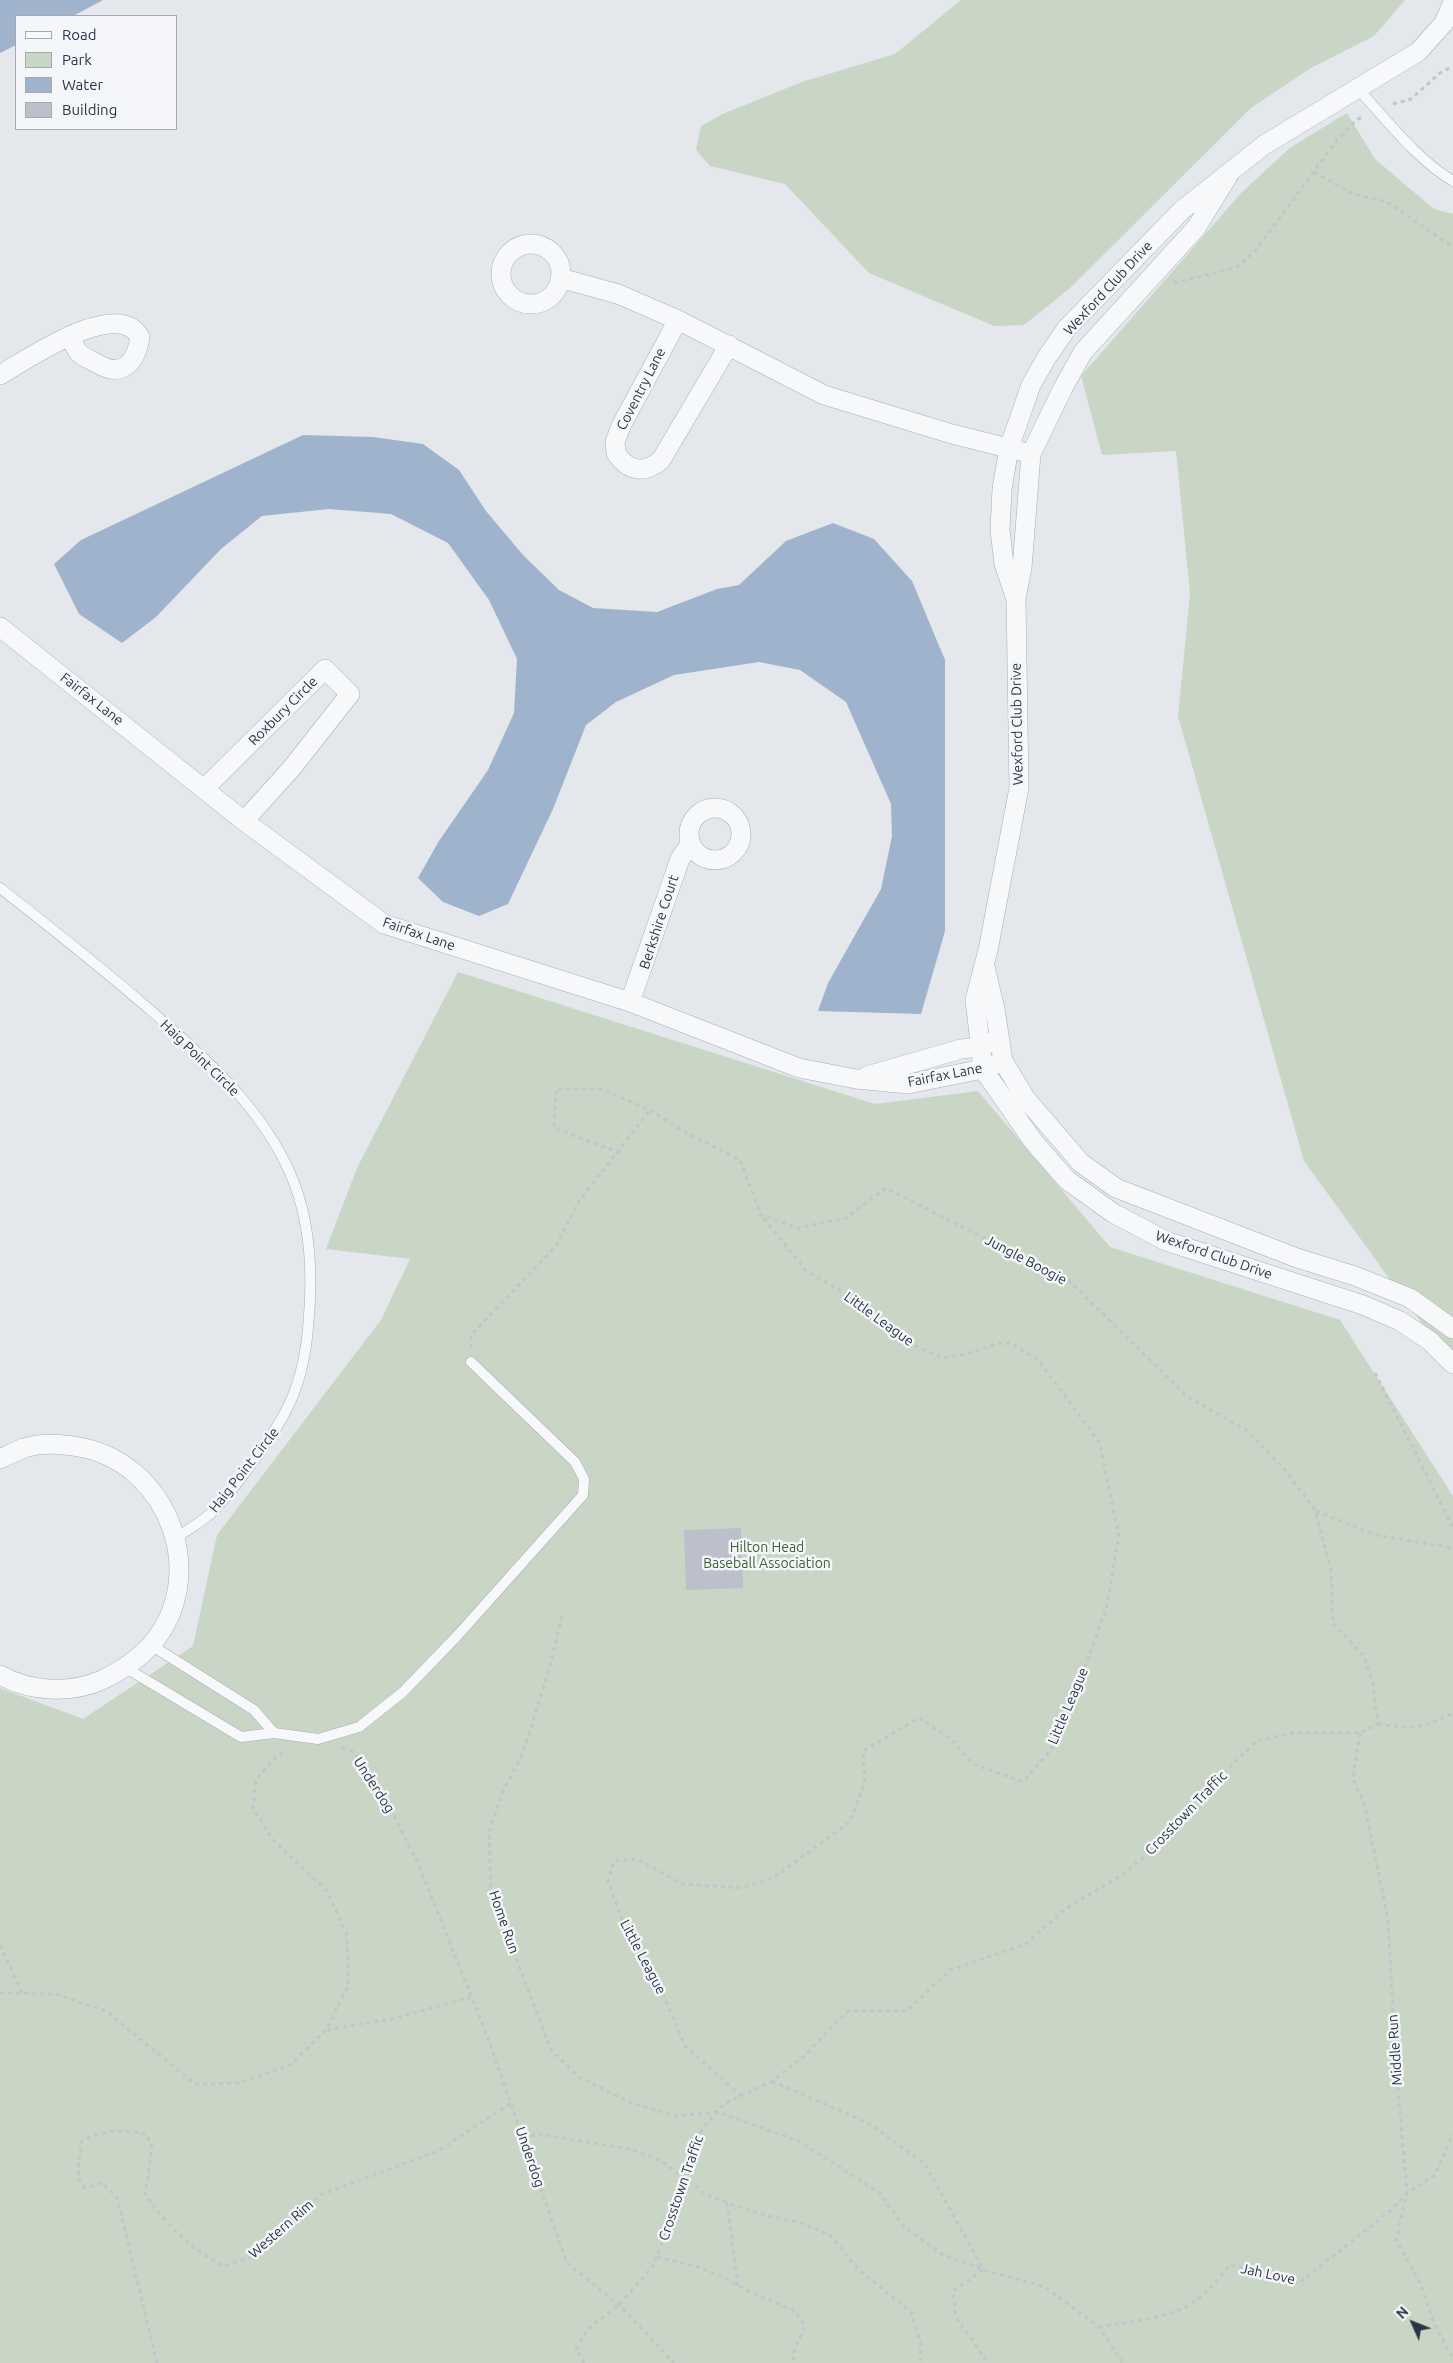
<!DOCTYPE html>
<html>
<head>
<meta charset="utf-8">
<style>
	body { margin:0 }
	#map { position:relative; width:1453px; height:2363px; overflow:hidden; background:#e4e7ec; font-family:Ubuntu,sans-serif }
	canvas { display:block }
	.legend { position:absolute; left:15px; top:15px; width:162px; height:115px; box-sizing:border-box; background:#f4f6f9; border:1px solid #a4a8b1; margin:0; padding:6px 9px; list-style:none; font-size:15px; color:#2b3445 }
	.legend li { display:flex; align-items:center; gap:10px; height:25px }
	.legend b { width:25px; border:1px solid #a4a8b1 }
	.north { position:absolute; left:1388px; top:2298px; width:50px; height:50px; -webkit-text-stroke:4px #f4f6f9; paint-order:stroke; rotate:314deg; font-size:14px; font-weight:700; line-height:20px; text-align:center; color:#2b3445 }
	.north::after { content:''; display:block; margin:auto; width:18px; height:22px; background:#2b3445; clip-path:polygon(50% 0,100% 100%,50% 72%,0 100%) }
</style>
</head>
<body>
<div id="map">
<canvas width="1453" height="2363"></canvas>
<ul class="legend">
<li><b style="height:6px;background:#f7f8fa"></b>Road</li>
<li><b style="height:14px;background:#c9d6c5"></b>Park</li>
<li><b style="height:14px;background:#9fb4cc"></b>Water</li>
<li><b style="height:14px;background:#bbc0ca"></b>Building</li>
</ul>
<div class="north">N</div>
</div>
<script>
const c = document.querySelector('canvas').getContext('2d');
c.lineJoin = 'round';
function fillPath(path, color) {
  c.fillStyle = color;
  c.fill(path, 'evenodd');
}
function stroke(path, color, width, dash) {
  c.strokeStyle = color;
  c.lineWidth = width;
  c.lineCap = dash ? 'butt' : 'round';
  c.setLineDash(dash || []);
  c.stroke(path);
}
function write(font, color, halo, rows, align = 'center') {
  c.font = font + ' Ubuntu,sans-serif';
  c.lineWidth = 5;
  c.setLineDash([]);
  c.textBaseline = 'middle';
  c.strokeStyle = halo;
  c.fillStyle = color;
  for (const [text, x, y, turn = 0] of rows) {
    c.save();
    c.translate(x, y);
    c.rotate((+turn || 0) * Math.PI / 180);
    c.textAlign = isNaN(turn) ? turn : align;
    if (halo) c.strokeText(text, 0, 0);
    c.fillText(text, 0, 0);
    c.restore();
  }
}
fillPath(new Path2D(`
	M961,0H1405L1374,36L1311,68L1251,108L1069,289L1024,325L994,326L869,273L785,184L710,166L696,150L701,126L725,113L802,82L895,54Z
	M1347,113L1375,159L1434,209L1453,214V1366L1304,1161L1178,716L1190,594L1176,451L1102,455L1081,376L1242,192L1291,147Z
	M458,972L875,1104L978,1091L1110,1247L1340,1320L1453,1496V2363H0V1688L83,1719L193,1646L217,1535L381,1320L410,1259L326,1249L357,1168Z`), '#c9d6c5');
fillPath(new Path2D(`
	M0,0H103L73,16H16V45L0,53Z
	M303,435L373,437L423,444L459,470L486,511L523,555L559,590L593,608L657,612L717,589L739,585L786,541L833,523L874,539L912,581L945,660V931L921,1014L818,1011L828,983L881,889L892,836L891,804L846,702L800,670L759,662L674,675L616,702L586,725L553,809L508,904L479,916L443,902L418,878L439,841L488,770L514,713L517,659L489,600L448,543L391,514L329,509L262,516L221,549L156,617L122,643L79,614L54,564L81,540Z`), '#9fb4cc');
fillPath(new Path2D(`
	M741,1528L743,1588L686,1590L684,1530Z`), '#bbc0ca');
const service = new Path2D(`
	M1358,89C1386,119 1417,160 1453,181
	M0,888C50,927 100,967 148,1008C203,1056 260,1105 290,1173C311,1220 313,1278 308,1328C303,1388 285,1419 250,1466C238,1482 225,1500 210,1514C200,1523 187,1530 176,1538
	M151,1645L254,1710L274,1733
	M126,1668L241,1737L274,1733L318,1739L359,1727L403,1692L457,1636L583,1495L584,1479L575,1462L471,1362`);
const minor = new Path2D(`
	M1228,176L1196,228L1083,352L1063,388L1031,454L1022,568L1016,599L1019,788L988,950L975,1000L983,1069L1033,1141L1067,1180L1113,1213L1166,1241L1363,1305L1400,1321L1430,1341L1453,1364
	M501 274a30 30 0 1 1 60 0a30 30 0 1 1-60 0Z
	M560,278L618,294L678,320L824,395L952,434L1020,451
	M678,320L621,426L615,442L616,453C628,472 645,474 661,460L729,345
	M0,375C28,359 117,297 140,337C136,363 122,379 96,363C91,360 83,357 79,353C75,348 73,341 69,336
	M1016,599L1004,564L1000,530L1002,489L1009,448L1031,385L1047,357L1067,328L1182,210L1264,145L1418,52L1444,23L1453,2
	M0,627L244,821L384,924L630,1002L799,1068L856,1079L908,1084L983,1069L1003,1061
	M205,788L325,669L350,694L291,769L244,821
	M689 834a26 26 0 1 1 52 0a26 26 0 1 1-52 0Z
	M985,967L995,1009L1003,1061L1026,1099L1081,1163L1116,1188L1297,1258L1355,1276L1410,1298L1453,1329
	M630,1002L680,859L691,843
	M867,1076L961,1049L980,1047L992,1042
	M0,1459C8,1455 16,1451 24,1448C43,1442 65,1444 84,1448C170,1467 210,1577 151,1645C137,1661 120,1671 102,1680C70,1694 31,1692 0,1675`);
stroke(service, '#a9aeb7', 11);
stroke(minor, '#a9aeb7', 20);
stroke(new Path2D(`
	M1393,104L1411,99L1440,73L1453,66
	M1314,172L1353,194L1387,202L1453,247
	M1174,283L1237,267L1256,250L1337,140L1355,121L1364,116
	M620,1153L554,1128L556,1089H601L650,1110L683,1131L740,1160L761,1215L798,1228L846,1218L886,1188L1070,1282L1188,1397L1246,1430L1282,1466L1315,1510L1331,1570L1333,1624L1364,1656L1373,1684L1378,1724
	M471,1348V1335L556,1246L579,1201L650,1110
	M1375,1373L1453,1527
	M1316,1511L1376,1535L1453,1548
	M562,1616L550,1666L523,1753L503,1791L489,1832L491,1893L551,2050L579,2077L631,2103L676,2116L717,2112L799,2141L880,2193L904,2227L942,2254L984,2270L1045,2287L1099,2327L1123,2363
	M1378,1724C1414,1729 1420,1729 1453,1713
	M1360,1733L1353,1779L1365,1806L1388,1919L1396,2066L1407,2193L1396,2240L1420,2283L1434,2323L1453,2359
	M342,1748L353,1752L384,1795L419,1866L486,2033L567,2263L619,2305L674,2363
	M0,1945L22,1993
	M0,1993L56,1994L106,2011L195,2084L239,2083L290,2065L326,2030L348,1986L347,1935L327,1891L272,1839L253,1808L256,1779L277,1756L287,1751
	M327,2030L396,2018L471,1997
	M772,2081L870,2124L925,2164L983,2269
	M741,2096L685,2046L663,1994L626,1931L608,1881L614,1861L637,1859L682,1884L741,1888L773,1878L850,1822L865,1783L863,1751L919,1718L952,1740L973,1764L1023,1782L1054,1746L1076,1692L1107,1606L1119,1535L1099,1442L1039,1361L1011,1343L996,1344L966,1354L943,1358L904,1341L849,1295L807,1272L761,1215
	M523,2137L539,2134L629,2149L660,2160L706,2194L727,2203L761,2214L802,2223L831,2236L857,2268L911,2312L921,2345L920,2363
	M727,2203L738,2286
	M657,2257L698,2267L725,2278L748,2291L795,2311L805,2326L793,2354L794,2363
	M983,2270L953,2291L956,2317L988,2363
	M1099,2327C1128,2322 1175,2318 1198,2299C1210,2290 1220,2276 1230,2265L1299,2283L1390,2211L1407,2193L1435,2175L1453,2134
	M157,2363L117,2197L102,2183L85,2188L78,2178L81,2142C99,2130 127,2128 147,2135L152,2147L145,2195C169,2226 188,2247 223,2266L249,2258L320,2195L438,2151L511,2103
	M584,2363L576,2349L588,2329L619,2305L653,2266L670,2223L682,2178L702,2129L724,2104L772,2081L802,2058L848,2011H907L950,1970L1026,1944L1065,1909L1119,1877L1155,1848L1201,1794L1257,1741L1293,1733H1360L1378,1724`), '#c2c5cb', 3, [4, 4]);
stroke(service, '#f7f8fa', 10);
stroke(minor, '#f7f8fa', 19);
write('14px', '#2b3445', '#f4f6f9', [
	["Wexford Club Drive",1108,288,-47],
	["Coventry Lane",641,389,-63],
	["Fairfax Lane",92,699,38],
	["Roxbury Circle",283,711,-45],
	["Wexford Club Drive",1017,724,-91],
	["Berkshire Court",659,922,-72],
	["Fairfax Lane",419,934,19],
	["Haig Point Circle",200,1058,44],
	["Fairfax Lane",945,1075,-11],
	["Wexford Club Drive",1214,1255,19],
	["Jungle Boogie",1026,1260,28],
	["Little League",879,1319,36],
	["Haig Point Circle",244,1470,-52],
	["Little League",1068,1706,-67],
	["Underdog",374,1785,57],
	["Crosstown Traffic",1186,1813,-46],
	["Home Run",504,1922,71],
	["Little League",643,1957,62],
	["Middle Run",1395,2050,-94],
	["Underdog",530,2157,71],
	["Crosstown Traffic",681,2188,-71],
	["Western Rim",281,2229,-41],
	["Jah Love",1268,2274,12]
]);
write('14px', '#3f6138', '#f4f6f9', [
	["Hilton Head",767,1547],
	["Baseball Association",767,1563]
]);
</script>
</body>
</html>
